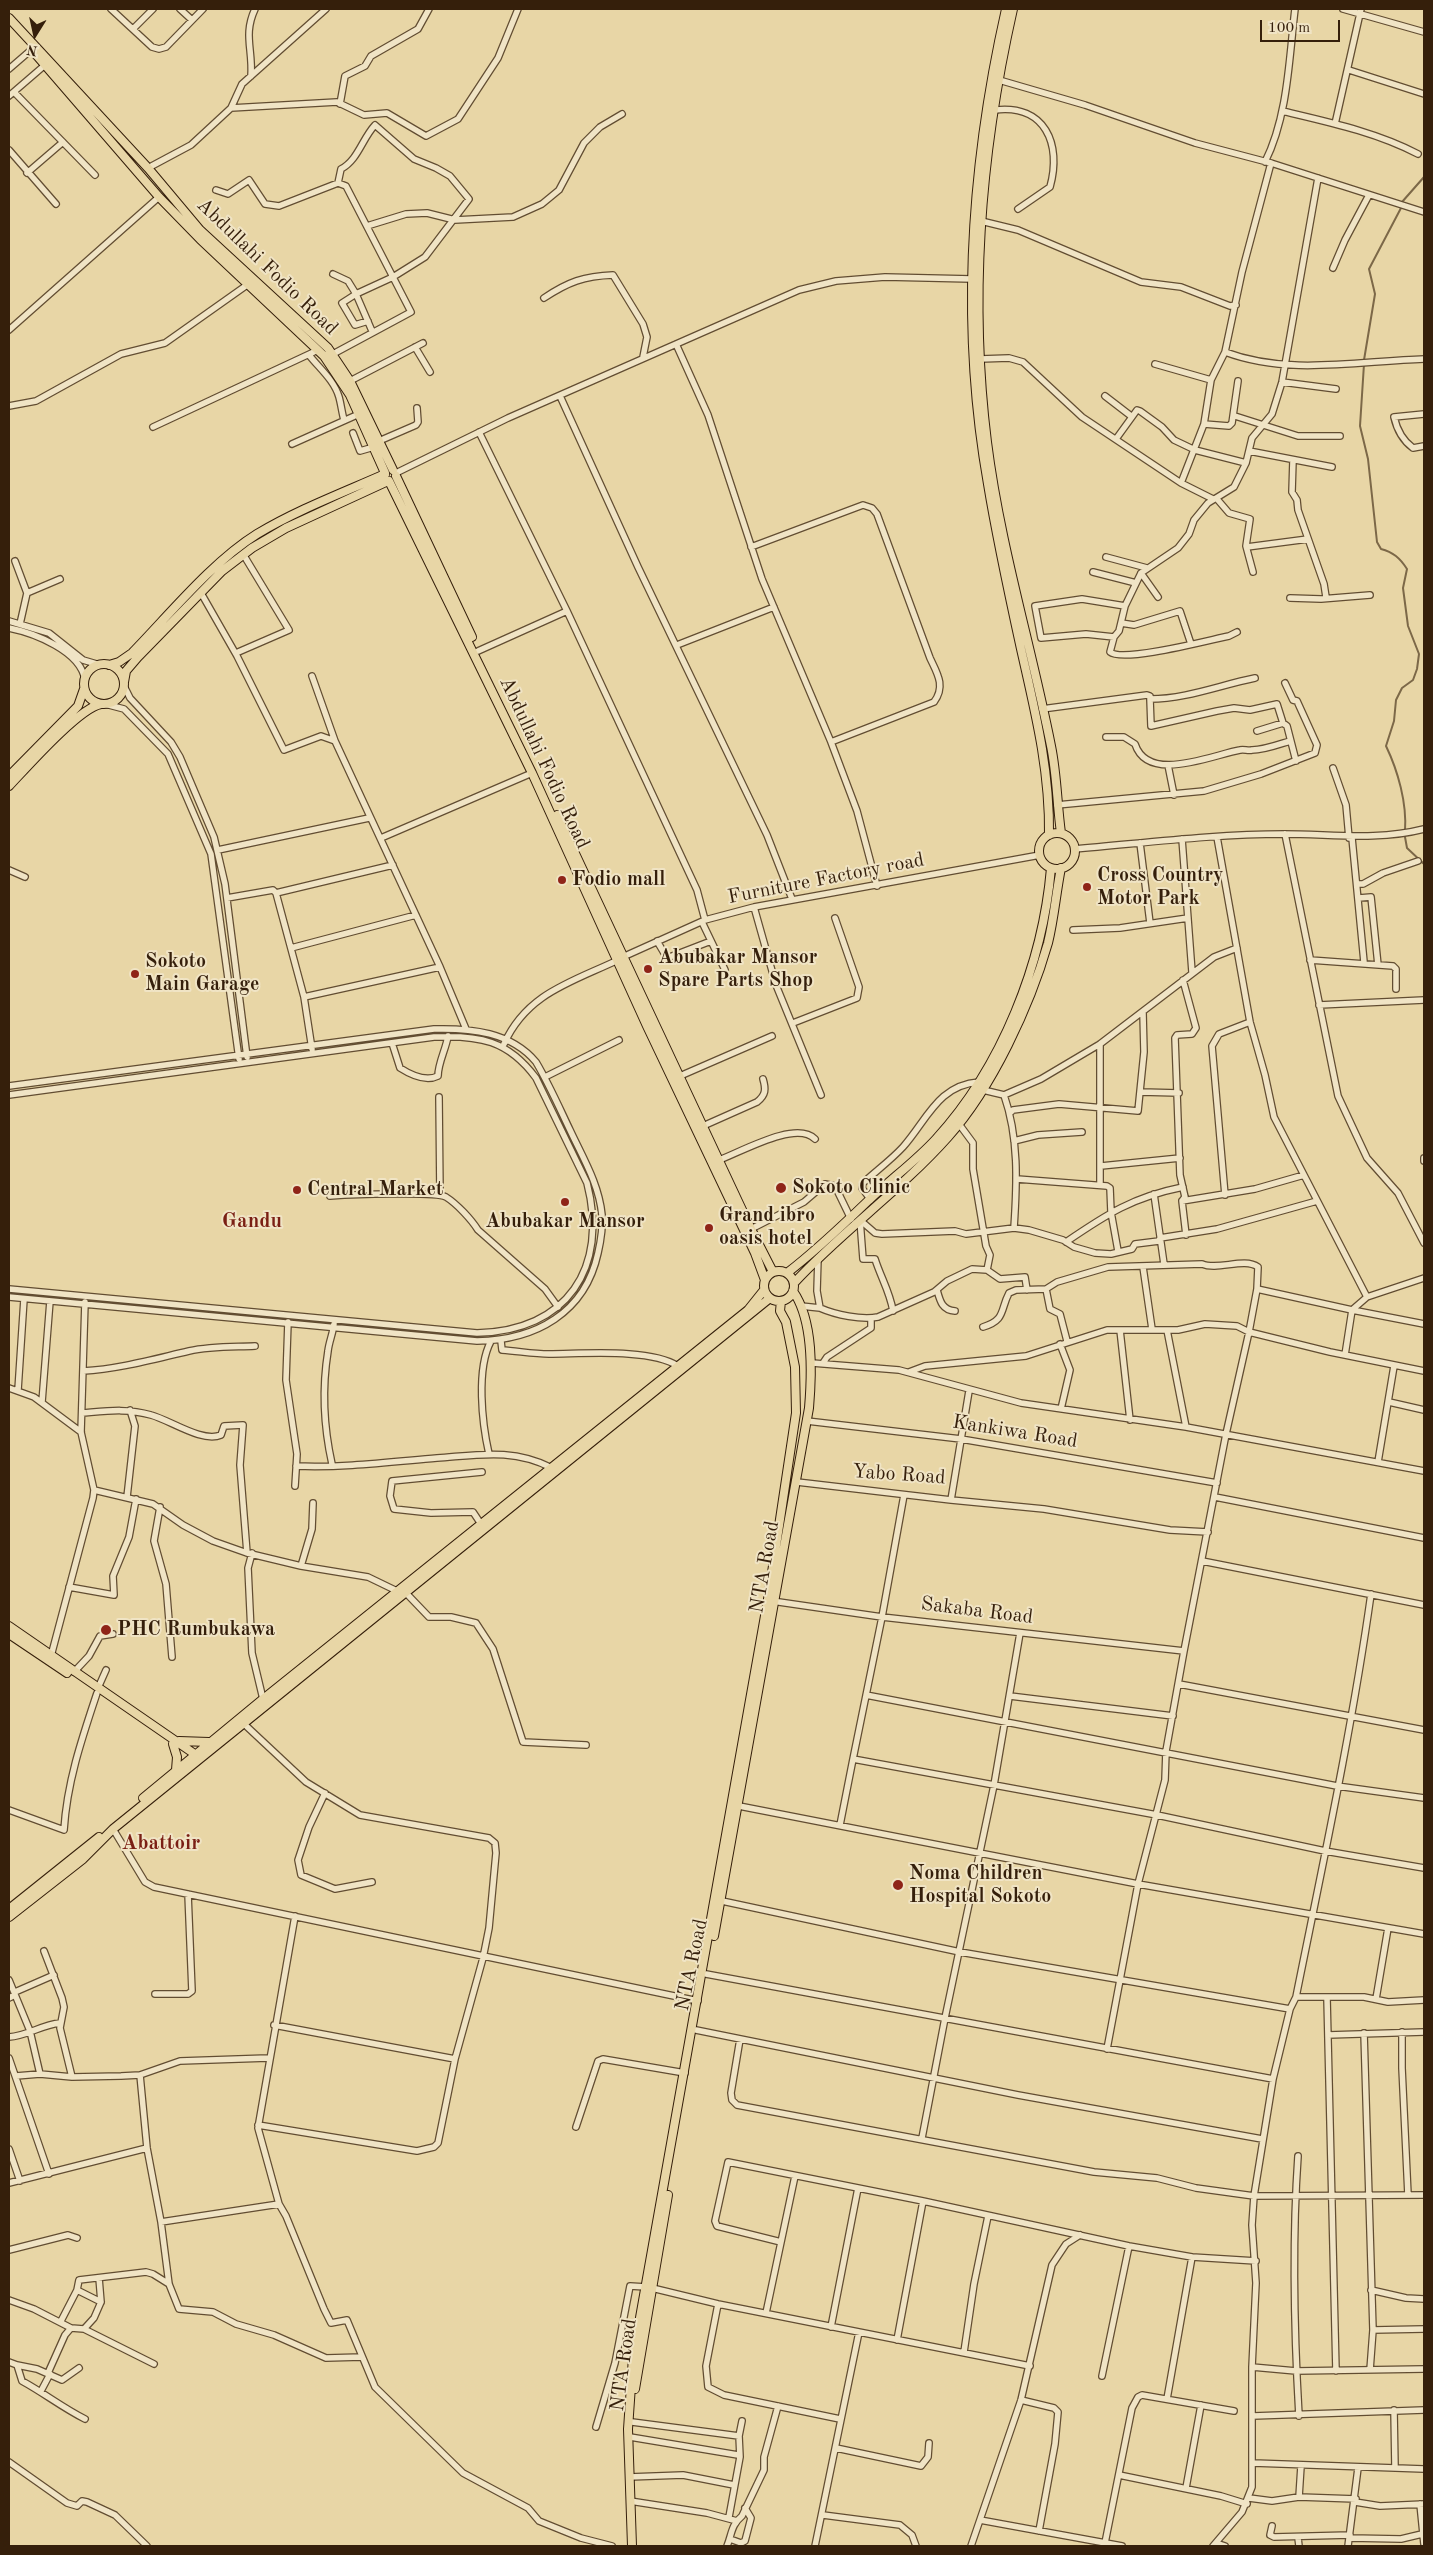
<!DOCTYPE html>
<html>
<head>
<meta charset="utf-8">
<style>
	body { margin:0 }
	#map { position:relative; width:1433px; height:2555px; overflow:hidden; background:#e8d6a6; font-family:"Old Standard TT",serif }
	canvas { display:block }
	.frame { position:absolute; inset:0; border:10px solid #351f0b; pointer-events:none }
	.north { position:absolute; left:10px; top:10px; width:50px; height:50px; -webkit-text-stroke:4px #f0e4c5; paint-order:stroke; rotate:190deg; font-size:14px; font-weight:700; line-height:20px; text-align:center; color:#351f0b }
	.north::after { content:''; display:block; margin:auto; width:18px; height:22px; background:#351f0b; clip-path:polygon(50% 0,100% 100%,50% 72%,0 100%) }
	.scale { position:absolute; left:1260px; top:20px; width:80px; height:22px; box-sizing:border-box; border:2px solid #351f0b; border-top:0; padding-left:6px; font-size:15px; line-height:18px; white-space:nowrap; color:#351f0b; -webkit-text-stroke:4px #f0e4c5; paint-order:stroke }
</style>
</head>
<body>
<div id="map">
<canvas width="1433" height="2555"></canvas>
<div class="frame"></div>
<div class="north">N</div>
<div class="scale">100 m</div>
</div>
<script>
const c = document.querySelector('canvas').getContext('2d');
c.lineJoin = 'round';
function stroke(path, color, width, dash) {
  c.strokeStyle = color;
  c.lineWidth = width;
  c.lineCap = dash ? 'butt' : 'round';
  c.setLineDash(dash || []);
  c.stroke(path);
}
function write(font, color, halo, rows, align = 'center') {
  c.font = font + ' "Old Standard TT",serif';
  c.lineWidth = 4;
  c.setLineDash([]);
  c.textBaseline = 'middle';
  c.strokeStyle = halo;
  c.fillStyle = color;
  for (const [text, x, y, turn = 0] of rows) {
    c.save();
    c.translate(x, y);
    c.rotate((+turn || 0) * Math.PI / 180);
    c.textAlign = isNaN(turn) ? turn : align;
    if (halo) c.strokeText(text, 0, 0);
    c.fillText(text, 0, 0);
    c.restore();
  }
}
stroke(new Path2D(`
	M1402,202L1424,177
	M1364,360L1375,294L1369,269L1401,208
	M1364,364L1360,426L1368,459L1377,542L1381,549C1393,552 1400,558 1407,569L1403,588L1408,626L1419,654L1417,669L1413,680L1402,688L1396,700L1394,721L1386,746C1398,771 1407,803 1405,831
	M1405,837L1407,848L1424,864`), '#7c6848', 2);
const minor = new Path2D(`
	M111,9L152,47L159,49L166,47L203,9
	M180,9L192,20
	M1343,9L1424,32
	M133,29L153,9
	M9,69L31,50
	M1349,70L1424,94
	M251,76C253,49 243,35 255,9
	M999,80L1085,105L1195,143L1271,163L1424,212
	M14,92L95,175
	M9,96L45,65
	M340,104L345,76L365,66L371,56L418,29L429,9
	M231,108L337,102L364,115L387,113L426,136L458,119L498,58L518,9
	M995,110C1045,104 1062,144 1050,187L1018,209
	M1282,111C1328,122 1376,132 1418,154
	M1335,124L1361,9
	M9,150L56,204
	M1265,162C1288,116 1289,59 1295,9
	M148,168L191,145L231,108L242,84L326,9
	M27,173L63,142
	M338,183L341,169C358,160 362,139 375,125L414,159L436,168L450,176L469,199L425,257L393,277L356,294L372,331
	M216,190L228,194L249,180L265,204L279,206L338,183L346,186L411,312L333,354
	M981,221L1018,230L1141,282L1181,287L1230,306L1236,305
	M367,226L406,214L427,213L455,220L513,217L542,204L559,190L584,143L600,127L622,114
	M1333,268L1345,240L1369,195
	M333,274L348,281L356,294L342,303L355,325L368,321
	M544,298C568,282 584,276 613,275L643,324L647,337L643,357
	M9,330L159,197
	M676,344L708,415L762,579L831,742L857,811L877,886
	M415,347L430,372
	M1225,352C1289,376 1358,361 1424,359
	M309,355C319,368 334,380 339,397C341,404 342,413 344,420
	M980,359L1009,358L1023,362L1082,417L1181,483L1213,499
	M1155,364L1211,380
	M350,381L423,343
	M1282,382L1336,389
	M560,396L638,567L767,835L792,899
	M1105,396L1131,416
	M9,406L36,401L121,354L165,343L247,285
	M1424,414L1394,417C1397,430 1402,440 1413,448L1424,446
	M1235,416L1298,436H1340
	M1204,424L1229,426L1232,423L1238,381
	M153,427L318,350
	M479,432L567,611L697,890L705,920
	M353,433L360,451L374,447
	M1116,439L1137,410L1140,411L1162,427L1174,440L1195,450L1246,463
	M379,441L416,425L418,422L417,408
	M292,444L359,414
	M1249,451L1332,467
	M1293,460L1292,492L1297,500L1298,510L1324,584L1326,597
	M396,473L508,418L799,290L836,281L885,277L972,279
	M1181,483L1204,424L1211,380L1225,352L1242,272L1271,163
	M1217,499L1229,513L1250,519L1246,546L1253,572
	M751,547L863,505L872,508L877,514L930,658C937,673 946,686 934,702L831,742
	M1247,547L1308,539
	M1106,557L1147,568
	M15,561L27,593
	M1093,572L1136,583
	M1141,573L1158,597
	M201,593L237,656L284,750L321,736L335,741L440,967L466,1029
	M1290,598L1321,599L1370,595
	M9,621L49,633L83,660L100,665
	M1121,623L1134,625L1180,611L1191,644
	M20,624L27,593L60,579
	M9,628C34,633 81,651 85,680
	M1237,632L1229,636C1209,640 1123,663 1110,652L1114,637L1119,631L1125,606L1141,573L1178,548L1189,534L1194,520L1208,503L1234,487L1246,463L1252,438L1272,414L1282,382L1318,178
	M1114,637L1086,634L1041,638L1035,606L1082,599L1125,606
	M677,645L774,607
	M478,651L567,611
	M236,653L289,630L243,554
	M312,676L335,741
	M124,686L130,698L171,742L180,757L214,837L225,884L247,1057
	M1150,699L1151,726L1217,711L1234,708L1250,710L1277,704L1283,723L1287,726L1296,761
	M105,704L124,709L168,754L211,854L239,1059
	M1042,709L1147,695L1150,696V699C1186,699 1220,685 1255,678
	M1257,731L1283,723
	M1106,737H1124L1135,744C1148,784 1212,755 1240,750C1244,749 1248,751 1252,750C1264,750 1277,745 1290,741
	M1168,765L1174,795
	M1333,768L1346,805L1349,838
	M1057,805L1204,791L1261,774L1315,753L1317,745L1297,701L1293,700L1285,683
	M1285,834L1338,1096L1367,1158L1398,1193L1424,1243
	M1217,837L1250,1022L1265,1075L1274,1117L1367,1297
	M381,838L532,773
	M1352,838L1364,962
	M1182,839L1192,972
	M1140,843L1150,923
	M1075,849C1145,843 1214,834 1284,834C1332,834 1377,841 1424,829
	M218,850L369,818
	M9,870L25,877
	M1357,884H1363L1383,873L1418,861
	M276,893L393,865
	M227,898L273,890L276,893L304,997L312,1049
	M1359,898L1371,897L1378,965
	M754,907L776,985L821,1095
	M702,922L725,970
	M1073,930L1120,928L1188,918
	M657,941L667,958L711,941
	M291,948L416,915
	M625,956L705,920L754,907L1040,855
	M1310,960L1393,966L1396,969V989
	M1183,980L1196,1028L1192,1034L1177,1035L1175,1038L1180,1175L1185,1197L1182,1201L1186,1235
	M304,997L440,967
	M1319,1005L1424,1000
	M793,1023L857,998L859,987L835,918
	M392,1043L400,1068C411,1075 426,1082 438,1076C438,1063 446,1049 448,1036
	M504,1044C527,993 572,982 618,960
	M680,1076L772,1036
	M545,1077L619,1040
	M9,1086L434,1029C471,1028 511,1032 536,1062C549,1084 559,1107 570,1130C583,1158 599,1184 602,1215C603,1228 601,1240 598,1253C585,1313 536,1340 477,1341L9,1297
	M983,1090L1004,1095L1041,1079L1100,1044L1214,957L1237,948
	M1141,1092L1179,1093
	M9,1095L434,1037C479,1035 508,1040 536,1078L587,1183C609,1268 567,1331 477,1333L9,1289
	M1004,1095C1019,1138 1017,1183 1014,1228
	M439,1097L440,1195
	M1010,1113L1013,1110L1059,1104L1138,1111L1144,1052L1143,1013
	M959,1124L973,1143V1169L986,1246L990,1255L987,1270
	M703,1126L757,1102C766,1095 766,1089 763,1079
	M1014,1141L1038,1135L1082,1132
	M1424,1158V1161
	M719,1160C741,1152 796,1120 815,1139
	M1101,1166L1180,1158
	M1017,1179L1107,1186L1110,1188L1111,1212L1118,1251
	M1100,1185V1044
	M1154,1194L1164,1264
	M1225,1195L1212,1046L1219,1034L1250,1022
	M330,1196C347,1195 435,1191 446,1197C457,1204 471,1219 478,1230L545,1289L558,1307
	M870,1199L862,1188L863,1183C876,1171 891,1160 903,1147C927,1120 938,1085 979,1082
	M1182,1201L1255,1189L1304,1175
	M860,1220L875,1233L882,1234L955,1231L966,1234L1014,1228L1029,1230L1063,1240L1074,1247L1095,1253L1111,1254L1132,1249L1135,1244L1159,1241L1160,1238L1217,1229L1317,1201
	M860,1220L863,1259H875C881,1278 890,1292 893,1311
	M751,1229L804,1202L825,1184L835,1186L851,1219
	M1066,1242C1107,1214 1133,1197 1183,1187
	M818,1258L817,1291L820,1308C836,1315 861,1320 878,1317L934,1292L947,1281L972,1269L987,1270L1000,1279L1025,1277L1027,1290
	M1143,1267L1152,1329
	M1046,1289L1050,1309L1060,1314L1067,1341
	M1257,1289L1352,1310L1367,1297L1424,1278
	M937,1290C940,1301 942,1310 955,1311
	M801,1306L820,1308
	M288,1322L286,1380L297,1454L295,1486
	M983,1327C1006,1320 1000,1310 1009,1293L1016,1290L1046,1289L1057,1282L1108,1267L1202,1264C1218,1271 1244,1257 1258,1267L1257,1289L1249,1332L1226,1434L1184,1651L1166,1751L1165,1780L1138,1884L1107,2049
	M1120,1330L1130,1420
	M1167,1330L1186,1427
	M501,1341L502,1350C518,1351 533,1354 549,1354C583,1354 650,1348 678,1366
	M1060,1344L1070,1370L1061,1409
	M1345,1355L1352,1310L1424,1324
	M812,1363L899,1370L1021,1403L1186,1427L1424,1471
	M823,1363L827,1357L871,1328V1319
	M83,1371C119,1369 154,1359 189,1351C211,1346 233,1347 255,1346
	M909,1372L925,1366L1026,1356L1107,1330H1178L1205,1324L1237,1326L1249,1332L1330,1352L1424,1371
	M9,1388L34,1397L81,1432
	M18,1390L24,1299
	M42,1402L50,1301
	M1389,1402L1424,1410
	M82,1413C107,1411 127,1408 151,1415C170,1420 202,1443 221,1435L224,1426L243,1425L240,1465L247,1553
	M807,1421L961,1439L1217,1483
	M489,1454C482,1423 476,1369 491,1341
	M1378,1462L1394,1366
	M332,1464C324,1428 322,1388 328,1351C329,1342 333,1333 334,1324
	M296,1466C342,1468 390,1462 437,1458C479,1455 513,1448 552,1468
	M797,1482L951,1500L969,1391
	M94,1490L153,1504L183,1525L213,1541L247,1553L301,1566L368,1577L397,1591
	M904,1495L882,1617L853,1759L1157,1815L1325,1851L1424,1868
	M127,1497L135,1426L130,1410
	M1215,1497L1424,1538
	M951,1500L1044,1509L1170,1530L1208,1532
	M160,1507L154,1541L166,1584L172,1657
	M481,1524L473,1512L431,1513L394,1509L390,1496L392,1481L482,1472
	M252,1553L248,1568L252,1653L263,1699
	M1202,1561L1424,1605
	M301,1566L312,1529L313,1503
	M69,1587L114,1595L113,1576L129,1537L136,1499
	M406,1593L429,1617H451L476,1623L493,1649L523,1742L586,1745
	M772,1601L882,1617L1184,1651
	M51,1656L93,1498L94,1490L81,1432L85,1302
	M74,1672L89,1656L100,1636L113,1634
	M1179,1684L1424,1730
	M98,1688L106,1670
	M866,1695L1337,1786L1424,1798
	M1010,1696L1173,1716
	M243,1723L306,1782L360,1815L489,1838L495,1843L496,1853L489,1928L483,1958L455,2059L438,2143L434,2147L417,2151L258,2125
	M325,1793L309,1827L298,1860L301,1875L335,1889L372,1882
	M739,1806L1138,1884L1424,1934
	M9,1810L64,1830C67,1782 82,1738 97,1693
	M840,1825L853,1759
	M113,1829L145,1882L154,1887L698,2001
	M722,1901L960,1952L1290,2009
	M295,1916L258,2128L279,2204L286,2216L324,2309L331,2323L347,2320L375,2387L463,2473L528,2508L539,2521L581,2538L612,2546
	M44,1951L62,1998L64,2007L60,2028L72,2077
	M706,1974L1273,2079
	M9,1980L30,2031L40,2074
	M155,1994H188L192,1991L188,1894
	M1296,1997H1364L1388,2002L1424,2000
	M9,1998L15,1995V1992L54,1975
	M1327,1998L1336,2371
	M1376,1999L1388,1928
	M274,2025L455,2059
	M696,2030L1018,2095L1262,2139
	M1402,2032V2068L1408,2195
	M1364,2033L1373,2330L1370,2370
	M1328,2035L1424,2032
	M9,2037C27,2036 41,2025 60,2023
	M740,2039L731,2093L732,2100L737,2105L1094,2172L1157,2178L1196,2188L1254,2196L1424,2195
	M9,2058L49,2174
	M140,2075L147,2148L161,2222L169,2284L179,2309L213,2312L236,2324L274,2335L326,2358L362,2357
	M16,2076L40,2074L72,2077L121,2076L140,2075L180,2061L268,2058
	M576,2127L598,2061L603,2059L685,2073
	M922,2138L945,2018L994,1785L1020,1633
	M9,2149L20,2181
	M1298,2156C1292,2242 1294,2330 1299,2416
	M9,2183L147,2148
	M161,2222L279,2204
	M781,2242L717,2226L715,2221L728,2162L923,2201L1129,2246L1192,2257L1256,2261
	M9,2250L68,2235L77,2238
	M99,2278L101,2302
	M652,2288L718,2304L1030,2366
	M1371,2290L1406,2298L1424,2299
	M9,2300L34,2309L71,2328L84,2329
	M718,2304L706,2366L708,2387L724,2395L840,2419
	M766,2313L795,2176
	M61,2321L77,2290
	M831,2327L858,2188
	M1373,2330L1424,2329
	M897,2340L923,2201
	M964,2352L974,2284L988,2216
	M9,2362L17,2365L22,2381C44,2393 63,2408 85,2419
	M154,2364L84,2329L94,2318L101,2302L77,2290L79,2280L146,2272L153,2274L169,2284
	M17,2365L37,2369L62,2380L79,2368
	M1252,2367L1296,2371L1424,2369
	M48,2373L65,2335L71,2328
	M1102,2376L1129,2246
	M41,2391L50,2374
	M1167,2399L1192,2257
	M1021,2400L1054,2408L1058,2412L1055,2444L1039,2531
	M1394,2410L1395,2468
	M1253,2416L1424,2410
	M632,2422L739,2436
	M596,2427L615,2363L630,2286L646,2287
	M630,2437L738,2455
	M836,2448L921,2466L928,2457L929,2443
	M9,2462L67,2503L77,2506L82,2501L87,2502L115,2515L147,2546
	M1253,2463L1424,2469
	M1119,2475L1221,2496L1247,2504
	M629,2477L683,2475L734,2485
	M1186,2488L1201,2405
	M1299,2497L1301,2466
	M1249,2498L1272,2501L1299,2497L1356,2499
	M630,2501L707,2513L737,2521
	M1355,2502L1380,2506L1424,2504
	M1420,2504L1424,2544
	M823,2515L900,2525L912,2535L916,2546
	M729,2517L740,2457L739,2436L742,2421
	M980,2520L1122,2546
	M1272,2526L1270,2535L1274,2537L1350,2535
	M1298,2538L1299,2546
	M1350,2538L1401,2539L1422,2534
	M730,2539L741,2543L745,2541L751,2518L745,2508
	M1105,2543L1132,2408L1138,2397L1142,2395L1234,2411
	M1216,2543L1225,2546
	M727,2546C732,2534 731,2525 742,2516L764,2470V2457L778,2406
	M815,2546L859,2332
	M971,2546L1021,2400L1052,2265L1066,2244L1080,2235
	M1213,2546L1242,2512L1252,2487V2367L1256,2283L1252,2225L1254,2196L1273,2079L1290,2009L1296,1997C1323,1863 1352,1729 1371,1594
	M1348,2546L1358,2468`);
const major = new Path2D(`
	M1006,9C971,164 960,327 988,484C997,539 1009,594 1021,649C1035,711 1050,770 1049,835
	M1013,9C981,150 969,298 987,442C1000,545 1031,645 1051,746C1057,775 1057,804 1061,833
	M9,18L148,168L200,230L328,348L350,381L393,470
	M32,50L159,197L200,239L324,356L350,395L385,473
	M396,476L472,637
	M389,481L532,773L647,1026L755,1253L765,1280
	M84 684a20 20 0 1 1 40 0a20 20 0 1 1-40 0Z
	M109,665L119,662L132,653C169,615 212,562 257,534C297,510 342,493 385,474
	M124,682L126,671L138,657L222,571L252,548L286,528L388,481
	M9,776L78,706L84,689
	M9,786C27,767 79,708 101,704
	M557,815L751,1229L773,1272
	M1039 851a18 18 0 1 1 36 0a18 18 0 1 1-36 0Z
	M764 1286a15 15 0 1 1 30 0a15 15 0 1 1-30 0Z
	M787,1273C816,1251 843,1225 869,1200C891,1179 916,1161 936,1139C1002,1067 1043,963 1051,868
	M794,1283C842,1231 901,1190 948,1137C992,1088 1030,1006 1048,943C1054,919 1056,893 1061,868
	M9,1626L199,1757
	M9,1634L67,1673
	M179,1741L209,1742
	M173,1744L177,1757L176,1770
	M143,1798L263,1699L748,1310L764,1290
	M9,1909L99,1837
	M9,1917L83,1859L113,1829L770,1298
	M714,1936L809,1408C812,1373 814,1321 793,1291
	M635,2389L668,2195
	M632,2546L628,2429L633,2357L768,1599L796,1413L795,1367L786,1322L780,1311L781,1301`);
stroke(minor, '#624d32', 8);
stroke(major, '#351f0b', 10);
stroke(minor, '#f0e4c5', 5.5);
stroke(major, '#e8d6a6', 8);
for (const [x, y, r, color] of [
	[562,880,5,"#8f2418"],
	[1087,887,5,"#8f2418"],
	[648,969,5,"#8f2418"],
	[135,974,5,"#8f2418"],
	[781,1188,6,"#8f2418"],
	[297,1190,5,"#8f2418"],
	[565,1202,5,"#8f2418"],
	[709,1228,5,"#8f2418"],
	[106,1630,6,"#8f2418"],
	[898,1885,6,"#8f2418"]
]) {
  const dot = new Path2D();
  dot.arc(x, y, r, 0, 2 * Math.PI);
  c.fillStyle = color;
  c.fill(dot);
  stroke(dot, '#f0e4c5', 2);
}
write('20px', '#351f0b', '#f0e4c5', [
	["Abdullahi Fodio Road",267,267,44],
	["Abdullahi Fodio Road",544,763,65],
	["Furniture Factory road",826,879,-11],
	["Kankiwa Road",1015,1432,9],
	["Yabo Road",899,1475,4],
	["NTA Road",765,1567,-80],
	["Sakaba Road",977,1611,7],
	["NTA Road",692,1965,-78],
	["NTA Road",624,2365,-82]
]);
write('bold 20px', '#351f0b', '#f0e4c5', [
	["Cross Country",1097,876],
	["Motor Park",1097,899],
	["Fodio mall",572,880],
	["Abubakar Mansor",658,958],
	["Spare Parts Shop",658,981],
	["Sokoto",145,962],
	["Main Garage",145,985],
	["Sokoto Clinic",792,1188],
	["Central Market",307,1190],
	["Grand ibro",719,1216],
	["oasis hotel",719,1239],
	["Abubakar Mansor",565,1222,"center"],
	["PHC Rumbukawa",117,1630],
	["Noma Children",909,1874],
	["Hospital Sokoto",909,1897]
], 'left');
write('bold 21px', '#7a1f14', '#f0e4c5', [
	["Gandu",252,1221],
	["Abattoir",161,1843]
]);
</script>
</body>
</html>
